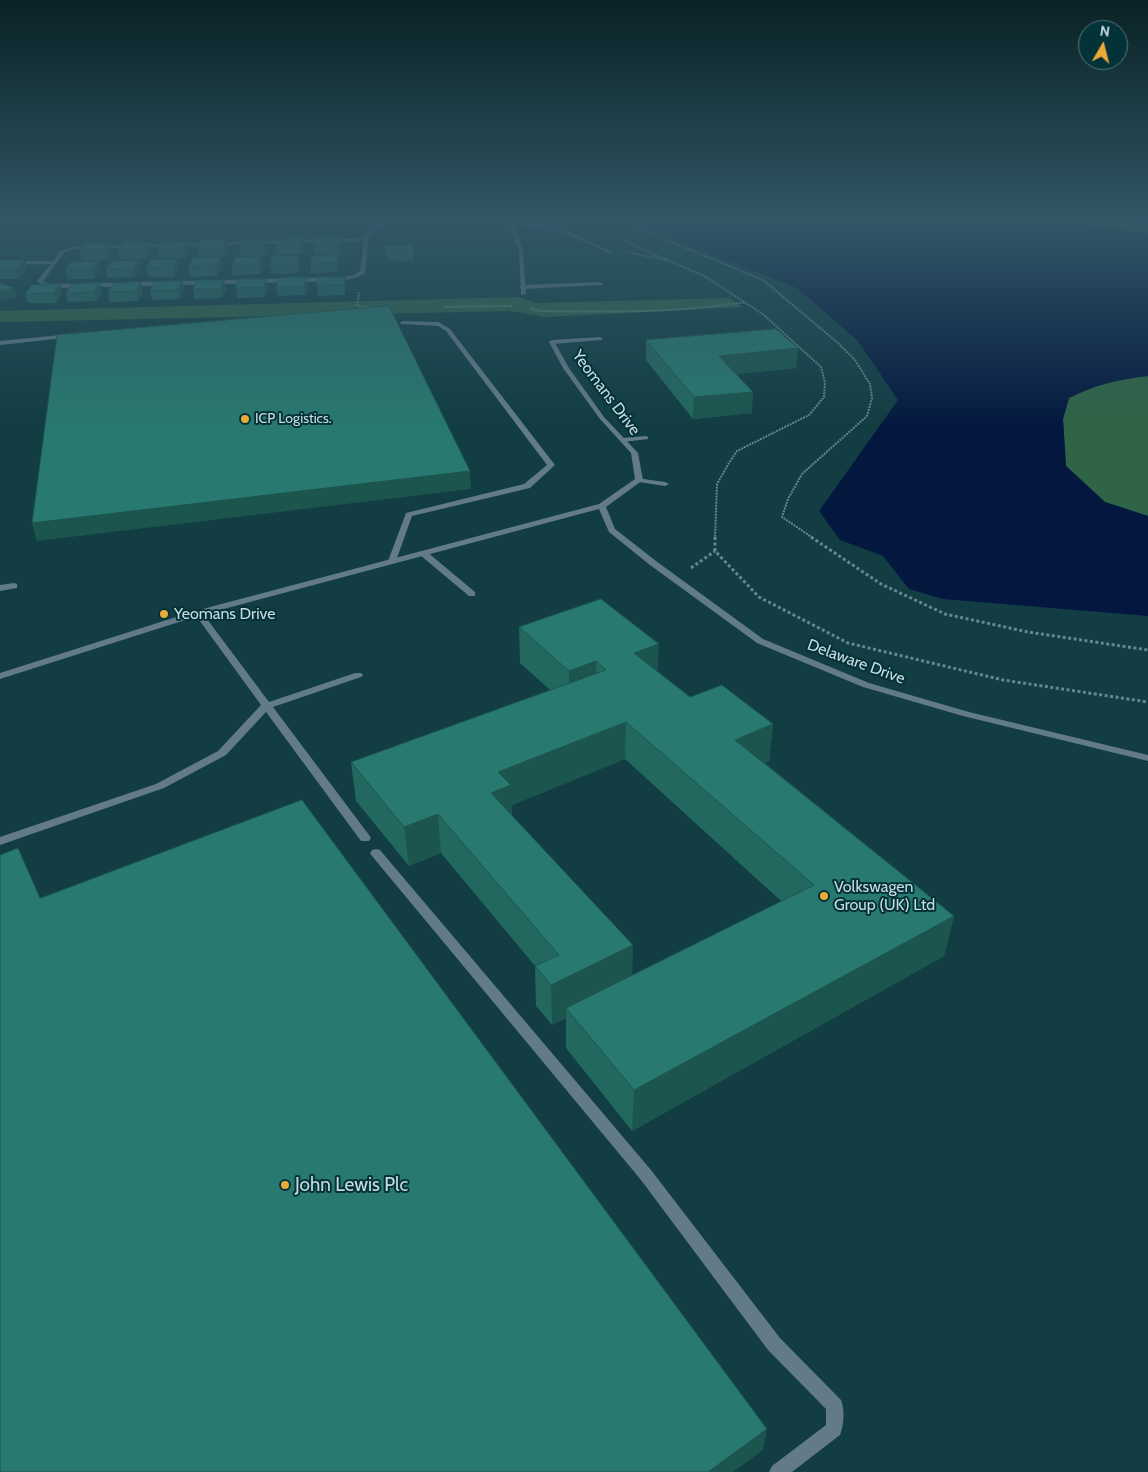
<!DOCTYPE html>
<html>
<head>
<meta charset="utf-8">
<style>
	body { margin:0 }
	#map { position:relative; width:1148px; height:1472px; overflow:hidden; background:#113d43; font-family:Cabin,sans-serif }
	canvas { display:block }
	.north { position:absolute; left:1078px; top:20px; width:50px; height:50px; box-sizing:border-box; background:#043239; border:1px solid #52767b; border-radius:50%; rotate:8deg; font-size:14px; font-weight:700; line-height:20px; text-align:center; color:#c6dcdf }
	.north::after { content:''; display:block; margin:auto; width:18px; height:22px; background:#e9ab38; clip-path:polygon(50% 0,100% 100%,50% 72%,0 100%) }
</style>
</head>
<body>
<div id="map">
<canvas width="1148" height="1472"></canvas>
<div class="north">N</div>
</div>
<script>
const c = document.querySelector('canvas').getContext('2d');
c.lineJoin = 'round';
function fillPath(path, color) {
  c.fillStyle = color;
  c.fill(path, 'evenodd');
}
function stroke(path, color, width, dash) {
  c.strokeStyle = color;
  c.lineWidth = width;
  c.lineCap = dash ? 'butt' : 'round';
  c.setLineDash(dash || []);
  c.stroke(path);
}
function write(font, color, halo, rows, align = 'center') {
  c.font = font + ' Cabin,sans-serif';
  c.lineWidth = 4;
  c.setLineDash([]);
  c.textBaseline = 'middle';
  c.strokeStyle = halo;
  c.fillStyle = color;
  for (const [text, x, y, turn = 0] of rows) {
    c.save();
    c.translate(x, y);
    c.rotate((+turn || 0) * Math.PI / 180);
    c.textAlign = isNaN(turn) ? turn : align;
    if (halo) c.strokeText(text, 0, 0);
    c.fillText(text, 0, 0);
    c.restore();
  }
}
fillPath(new Path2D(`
	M1062,222H1148V233L1110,226Z
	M519,297L536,303L729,298L743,307L546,317L510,311L0,322V311Z
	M1148,376V516L1105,502L1066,466L1063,419L1069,398C1094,385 1120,379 1148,376Z`), '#2f6446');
fillPath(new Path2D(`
	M632,222H1049L1148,233V376C1120,379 1094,385 1069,398L1063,419L1066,466L1105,502L1148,516V616L943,599L909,589L883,556L840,540L819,511L898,400L858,341L797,288Z`), '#04183f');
stroke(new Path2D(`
	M617,222L659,237L763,280L838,343L855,360L870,384L872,398L867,416L802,474L788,499L782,517L813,538
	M466,227L489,225
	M622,240L706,277L764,315L821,367L825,383L824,397L809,415L737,451L729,463L717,484L715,538
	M626,252L666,260
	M359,292L357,306L370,308
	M444,307L512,306
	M530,308L539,311C608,312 677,313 745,302`), '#66878c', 2, [2, 1]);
stroke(new Path2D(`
	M715,537V551L759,597L848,643L1003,680L1148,702
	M811,537L881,584L945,614L1028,632L1148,650
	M691,568L715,551`), '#66878c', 3, [3, 2.5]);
fillPath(new Path2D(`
	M600,282L603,284L602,285L522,289L519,287L522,285Z
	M403,321L439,322L450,329L555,465L530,488L412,516L396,561L392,563L388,561L406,513L524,484L547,465L446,331L438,326L401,324L400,323Z
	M71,334L74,336L73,337L0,345V341Z
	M600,337L602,338V340L552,344L549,342L552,340Z
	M646,436L648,437V439L623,442L620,440L623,438Z
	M636,478L665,482L669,484L665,486L639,482H636Z
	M420,551H426L475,592V596H469L420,555Z
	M14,583L17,584V588L0,591V585Z
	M198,610L201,611L269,702L355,673H361L363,675L361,677L273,707L369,835L371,838L369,841H361L266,712L226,755L164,788L0,845V837L156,784L218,751L261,705L194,613Z
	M376,849L380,850L651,1170L780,1338L841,1400C845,1410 844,1425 840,1435L792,1472H769L772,1466L826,1425V1409L768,1350L641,1180L372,856L370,853L372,850Z`), '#637a89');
fillPath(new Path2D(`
	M384,222H390L369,235L365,273L358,277L341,281L61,288L42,285L37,281L51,264L0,265V261H53L60,251L72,247L364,238L365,233ZM364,241L360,271L354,275L341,277L61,284L45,283L43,281L64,253L73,249Z
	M408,222H453L451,223Z
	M502,222L531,223L560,228L613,252L609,253L557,230L513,224L523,250L526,294L521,295L519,250L508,224Z
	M550,341H554L569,368L604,417L638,453L643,480L606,507L615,529L656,561L763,639L869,683L969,712L1148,755V761L963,716L863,687L757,643L650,565L609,532L599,509L201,615L0,679V673L195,611L599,504L635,479L631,453L600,419L563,368L549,342Z`), '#637a89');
fillPath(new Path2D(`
	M340,237L341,246L340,254H315L314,245Z
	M303,238L304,247L302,254L277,255L276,246Z
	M267,239L268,248L265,256H240L239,247Z
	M187,241L189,250L185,257L159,258L158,249Z
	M149,242L150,251L146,259H120L118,250Z
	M85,244L112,252L108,260H82L80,251Z
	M413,245L414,261H394V260H387L386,251Z
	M229,248L225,257H220L221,266L217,276L190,277L188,267L199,257L197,249Z
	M338,255L339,264L337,272L311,273L310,264Z
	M299,256L300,265L298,273L272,274L270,265Z
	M235,258L262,266L260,274L233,275L232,266Z
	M177,259L179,268L174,277H148L146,268Z
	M0,260H25L27,269L18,279H0Z
	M98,261L100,270L94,279H68L65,270Z
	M112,261L140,269L135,277L108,278L106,269Z
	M345,277L346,286L345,295L318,296L317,286Z
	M279,278L307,286L305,295L278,296L276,287Z
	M239,279L268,288L265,297L238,298L236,288Z
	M197,280L226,289L222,298L195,299L193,289Z
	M141,282L143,292L138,301L110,302L108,292Z
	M155,282L184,290L180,299L152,300L150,290Z
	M60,284L62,293L56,303H28L25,294Z
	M72,284L102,292L96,301L68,302L66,293Z
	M646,340L796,368L737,374L752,413L693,419L646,360Z
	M519,627L657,671L690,697L773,724L769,761L765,763L954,916L944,956L632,1131L566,1048V1018L552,1025L536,1006L535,966L441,853L409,866L356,801L351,762L550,690L520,663ZM625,759L781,901L632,975L512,815V805Z`), '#22685f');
fillPath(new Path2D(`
	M340,237L341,246L340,254L339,245Z
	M303,238L304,247L302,254L301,246Z
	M227,239L229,248L225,257L224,248Z
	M267,239L268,248L265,256L264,247Z
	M187,241L189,250L185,257L183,248Z
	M149,242L150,251L146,259L144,250Z
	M111,243L112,252L108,260L106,251Z
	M338,255L339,264L337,272L336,263Z
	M299,256L300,265L298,273L297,264Z
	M220,257L221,266L217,276L216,266Z
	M261,257L262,266L260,274L258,265Z
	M177,259L179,268L174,277L173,267Z
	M25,260L27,269L18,279L16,269Z
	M138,260L140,269L135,277L133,268Z
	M98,261L100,270L94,279L92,269Z
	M306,277L307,286L305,295L304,286Z
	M345,277L346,286L345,295L344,285Z
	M266,279L268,288L265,297L264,287Z
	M224,280L226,289L222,298L221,289Z
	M182,281L184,290L180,299L178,290Z
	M141,282L143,292L138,301L136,291Z
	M100,283L102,292L96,301L94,292Z
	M60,284L62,293L56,303L54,293Z
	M14,288L17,297L0,302V292Z
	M798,348L796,368L718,376L719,356Z
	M753,392L752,413L693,419L694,397Z
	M470,471L471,489L37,541L32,523Z
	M659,644L657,680L634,653Z
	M596,661L595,698L569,708V671Z
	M626,722L625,759L512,805V824L491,793L498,772Z
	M773,724L769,761L732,777L735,740Z
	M438,814L441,853L409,866L404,827Z
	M954,916L944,956L632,1131L634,1090Z
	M633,945L632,986L566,1008V1018L552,1025L551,985Z
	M767,1429L763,1450L733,1472H708Z`), '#1c554e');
const building = new Path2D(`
	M340,237L339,245H314L315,238Z
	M303,238L301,246H276L278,239Z
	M227,239L224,248L197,249L202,240Z
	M267,239L264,247H239L242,240Z
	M187,241L183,248L158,249L162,242Z
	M149,242L144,250H118L123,243Z
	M111,243L106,251H80L85,244Z
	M413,245V252H393L394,251H386V246Z
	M338,255L336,263L310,264L312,256Z
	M273,256H299L297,264L270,265Z
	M220,257L216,266L188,267L193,258Z
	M261,257L258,265L232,266L235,258Z
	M177,259L173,267L146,268L151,260Z
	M0,260H25L16,269L0,270Z
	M138,260L133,268L106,269L112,261Z
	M98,261L92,269L65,270L71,262Z
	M306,277L304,286L276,287L279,278Z
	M319,277H345L344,285L317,286Z
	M239,279H266L264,287L236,288Z
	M197,280H224L221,289H193Z
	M182,281L178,290H150L155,282Z
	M141,282L136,291L108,292L114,283Z
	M0,283L14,288L0,292Z
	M100,283L94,292L66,293L72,284Z
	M60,284L54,293L25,294L32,285Z
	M389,306L470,471L32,523L57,335Z
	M776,329L798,348L719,356L753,392L694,397L646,340Z
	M601,599L659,644L634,653L690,697L722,685L773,724L735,740L954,916L634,1090L566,1008L814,885L626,722L498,772L511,785L491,793L633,945L551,985L535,966L559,955L438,814L404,827L351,762L606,670L596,661L569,671L519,627Z
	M302,800L767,1429L708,1472H0V855L18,848L40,898Z`);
fillPath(building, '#28796f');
stroke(building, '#1c554e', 1);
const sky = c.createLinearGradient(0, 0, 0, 428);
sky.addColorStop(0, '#092225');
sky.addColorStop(0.52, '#325766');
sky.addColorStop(1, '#32576600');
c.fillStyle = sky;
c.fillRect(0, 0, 1148, 428);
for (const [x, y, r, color] of [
	[245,419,5,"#e9ab38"],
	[164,614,5,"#e9ab38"],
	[824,896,5,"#e9ab38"],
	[285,1185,5,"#e9ab38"]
]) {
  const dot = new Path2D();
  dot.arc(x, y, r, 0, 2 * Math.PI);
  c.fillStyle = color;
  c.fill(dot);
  stroke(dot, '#043239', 2);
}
write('14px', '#c6dcdf', '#043239', [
	["ICP Logistics.",255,419]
], 'left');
write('16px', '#c6dcdf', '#043239', [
	["Yeomans Drive",606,393,53],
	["Delaware Drive",856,662,20]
]);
write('16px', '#c6dcdf', '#043239', [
	["Yeomans Drive",174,614],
	["Volkswagen",834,887],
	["Group (UK) Ltd",834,905]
], 'left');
write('19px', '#c6dcdf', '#043239', [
	["John Lewis Plc",295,1185]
], 'left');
</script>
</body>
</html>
